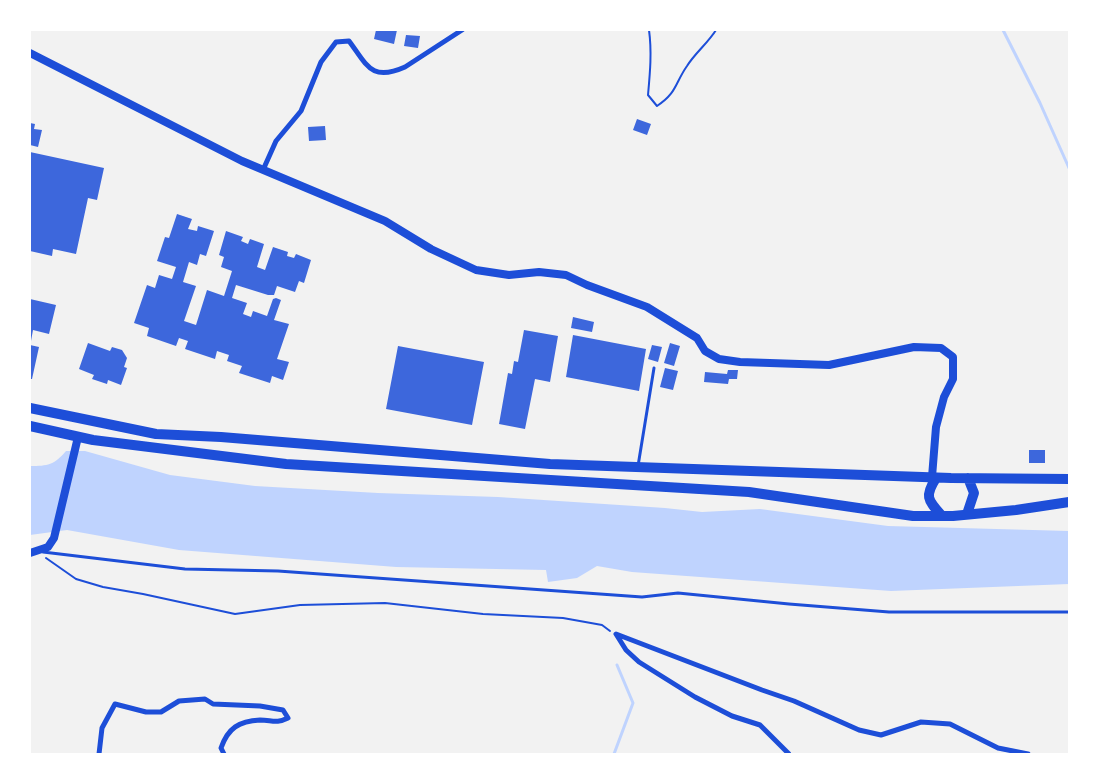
<!DOCTYPE html>
<html>
<head>
<meta charset="utf-8">
<style>
	body { margin:0 }
	#map { position:relative; width:1099px; height:784px; overflow:hidden; background:#f2f2f2; font-family:"Alegreya Sans",sans-serif }
	canvas { display:block }
	.frame { position:absolute; inset:0; border:31px solid #fff; pointer-events:none }
</style>
</head>
<body>
<div id="map">
<canvas width="1099" height="784"></canvas>
<div class="frame"></div>
</div>
<script>
const c = document.querySelector('canvas').getContext('2d');
c.lineJoin = 'round';
function fillPath(path, color) {
  c.fillStyle = color;
  c.fill(path, 'evenodd');
}
function stroke(path, color, width, dash) {
  c.strokeStyle = color;
  c.lineWidth = width;
  c.lineCap = dash ? 'butt' : 'round';
  c.setLineDash(dash || []);
  c.stroke(path);
}
fillPath(new Path2D(`
	M66,451H85L170,475L255,486L378,493L498,497L665,508L702,512L760,509L888,526L1069,531V584L891,591L632,572L597,566L577,578L548,582L546,570L396,567L179,550L67,530L30,535V466C48,466 54,465 66,451Z`), '#bfd3fe');
stroke(new Path2D(`
	M1003,30L1040,103L1069,168
	M614,754L633,703L617,665`), '#bfd3fe', 3);
fillPath(new Path2D(`
	M376,30H397L394,44L374,39Z
	M406,35L420,36L418,48L404,46Z
	M637,119L651,124L647,135L633,130Z
	M30,123L35,124L34,129L42,130L38,147L30,145Z
	M325,126L326,140L309,141L308,127Z
	M30,152L104,168L97,200L88,198L76,254L53,249L52,256L30,251Z
	M177,214L192,219L188,229L197,231L198,226L214,231L206,256L200,254L197,265L189,262L183,282L196,286L184,321L196,325L207,290L224,296L232,271L221,267L224,257L219,255L226,231L243,237L241,241L248,244L250,239L264,244L257,267L265,270L273,247L288,252L287,256L294,258L296,254L311,260L304,283L299,281L295,292L277,286L274,295H268L236,285L232,298L247,303L243,314L251,317L253,311L267,316L273,299L276,298L281,300L274,320L289,324L277,359L289,362L283,380L272,376L270,383L239,373L242,366L227,361L229,355L217,351L215,359L185,349L188,341L179,338L176,346L147,336L149,328L134,323L147,285L155,288L159,275L172,279L176,267L157,261L165,237L169,238Z
	M30,299L56,305L49,334L33,330L31,341Z
	M573,317L594,322L592,332L571,328Z
	M524,330L558,336L550,382L535,379L525,429L499,424L508,373L512,374L514,361L518,362Z
	M573,335L646,349L639,391L566,377Z
	M88,343L110,351L112,347L122,350L127,358L124,367L127,368L121,385L108,380L107,384L92,379L94,375L79,369Z
	M670,343L680,346L674,366L664,363Z
	M30,345L39,347L32,379H30Z
	M652,345L662,347L658,362L648,359Z
	M398,346L484,362L472,425L386,409Z
	M665,368L678,371L673,390L660,387Z
	M728,370H738L737,379H729L728,384L704,382L705,372L727,374Z
	M1029,450H1045V463H1029Z`), '#3d67dc');
stroke(new Path2D(`
	M649,30C652,52 650,73 648,95L657,106C677,93 675,83 687,66C695,53 708,43 716,30
	M46,558L76,579L103,587L143,594L235,614L300,605L385,603L483,614L563,618L602,625L610,631`), '#1d4ed8', 2);
stroke(new Path2D(`
	M638,466L654,368
	M43,552L185,569L278,571L642,597L678,593L789,604L889,612H1069`), '#1d4ed8', 3);
stroke(new Path2D(`
	M263,170L276,141L301,111L321,62L336,42L349,41C367,65 371,82 405,67L462,30
	M99,754L102,728L115,704L146,712H161L179,701L205,699L213,704L260,706L283,710L288,718C276,724 272,720 260,720C239,721 228,728 221,748L224,754
	M789,754L760,725L732,716L695,697L639,662L626,650L616,634L762,690L794,701L859,730L881,735L921,722L950,724L998,748L1028,754`), '#1d4ed8', 5);
stroke(new Path2D(`
	M30,53L242,161L385,221L431,249L476,270L509,275L539,272L566,275L587,285L647,307L697,338L705,351L719,359L740,362L829,365L914,347L941,348L953,357V379L944,397L936,427L932,477
	M30,553L48,547L54,538L78,437`), '#1d4ed8', 8);
stroke(new Path2D(`
	M30,408L156,434L221,437L550,464L951,478L1069,479
	M30,426L93,440L286,464L749,492L913,516H953L1016,510L1069,502
	M936,478C924,497 928,500 942,516
	M967,514L974,493L968,478`), '#1d4ed8', 10);
</script>
</body>
</html>
